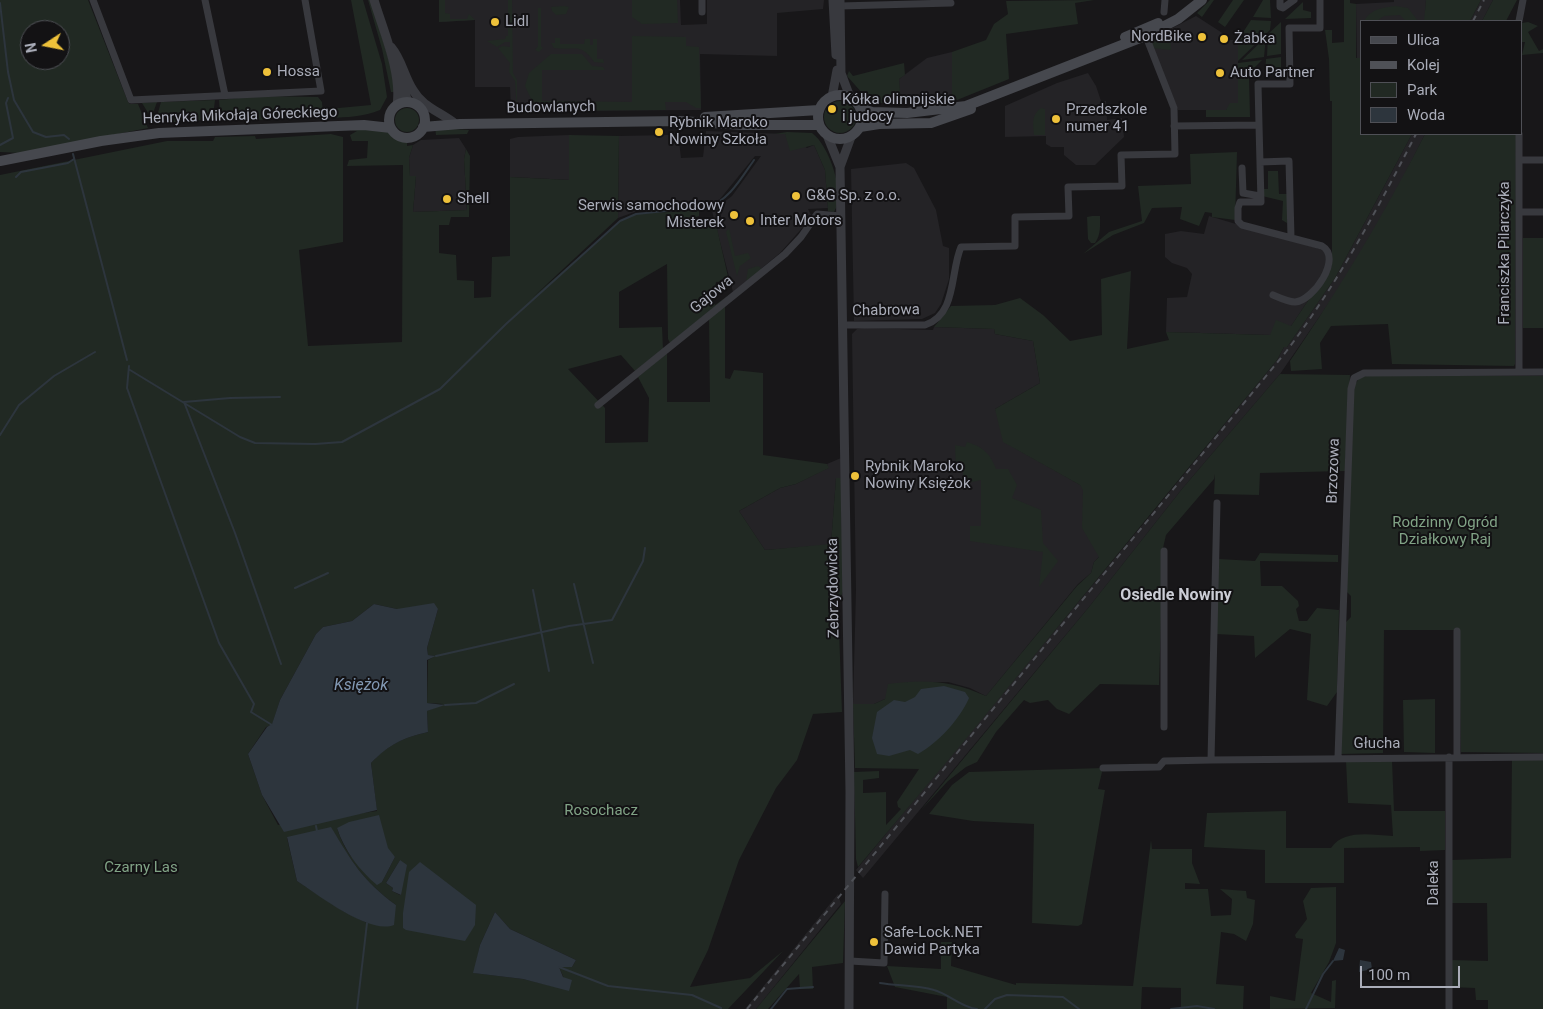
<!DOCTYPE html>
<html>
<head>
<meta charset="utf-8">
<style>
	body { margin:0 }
	#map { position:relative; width:1543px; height:1009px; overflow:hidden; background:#181719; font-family:Roboto,sans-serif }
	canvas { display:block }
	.legend { position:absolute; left:1360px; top:20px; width:162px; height:115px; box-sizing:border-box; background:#131214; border:1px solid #4f5056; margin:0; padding:6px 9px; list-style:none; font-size:15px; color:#aaadb9 }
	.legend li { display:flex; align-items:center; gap:10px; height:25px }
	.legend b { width:25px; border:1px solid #4f5056 }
	.north { position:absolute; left:20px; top:20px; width:50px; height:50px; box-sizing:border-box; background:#131214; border:1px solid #4f5056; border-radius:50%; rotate:259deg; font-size:14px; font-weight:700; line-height:20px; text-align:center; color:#aaadb9 }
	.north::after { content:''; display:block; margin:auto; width:18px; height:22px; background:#eec13a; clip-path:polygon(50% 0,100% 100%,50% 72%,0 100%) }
	.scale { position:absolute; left:1360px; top:966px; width:100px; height:22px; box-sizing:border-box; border:2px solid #aaadb9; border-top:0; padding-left:6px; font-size:15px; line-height:18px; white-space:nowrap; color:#aaadb9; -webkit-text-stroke:4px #131214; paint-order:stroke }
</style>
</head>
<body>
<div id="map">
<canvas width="1543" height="1009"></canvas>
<ul class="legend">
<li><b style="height:6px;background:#46484e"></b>Ulica</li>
<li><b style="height:6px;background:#4f5157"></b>Kolej</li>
<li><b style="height:14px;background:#212923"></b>Park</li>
<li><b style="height:14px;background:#2d353d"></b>Woda</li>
</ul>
<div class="north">N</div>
<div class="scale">100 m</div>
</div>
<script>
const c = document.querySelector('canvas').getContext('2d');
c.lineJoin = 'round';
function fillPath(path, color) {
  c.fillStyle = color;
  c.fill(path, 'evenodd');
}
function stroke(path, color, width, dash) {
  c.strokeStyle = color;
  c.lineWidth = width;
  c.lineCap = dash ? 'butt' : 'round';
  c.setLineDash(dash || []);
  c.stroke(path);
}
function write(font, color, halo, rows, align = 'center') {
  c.font = font + ' Roboto,sans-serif';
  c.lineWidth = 4;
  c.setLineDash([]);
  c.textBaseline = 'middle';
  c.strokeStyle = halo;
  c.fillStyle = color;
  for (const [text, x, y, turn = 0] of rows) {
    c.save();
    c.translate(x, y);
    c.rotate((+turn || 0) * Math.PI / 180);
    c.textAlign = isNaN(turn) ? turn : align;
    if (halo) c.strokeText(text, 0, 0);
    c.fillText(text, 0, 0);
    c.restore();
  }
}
fillPath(new Path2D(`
	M439,0H680L681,25L707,24V0H824L823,9L777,13V56L700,54L701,110L534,111H511L510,87H475V20L439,22Z
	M1394,0H1426L1425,21H1362V61H1357L1356,4L1394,2Z
	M1481,0H1493L1482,21H1470Z
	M1196,16L1227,36V40H1238V103L1226,110H1178L1149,40Z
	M952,52V97L900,100L899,79L927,58Z
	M1088,73L1096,86L1101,101H1106L1107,120L1122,118L1124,137L1095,165H1076L1064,155V147H1051L1046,144V136L1005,137V106L1057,83Z
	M706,131L785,134L807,148L814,145L825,170L828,208L808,209L811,215L807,216L804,226L780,253L733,292L712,211L732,196L761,156H755L720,199L712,203L637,211L618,218L619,136L669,135L678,132L681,158L703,157Z
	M1412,134H1425L1394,196L1342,284L1280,374L1182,489L1089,607L863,878L856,870L1153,512L1277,360L1284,347H1287L1335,278Z
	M569,135L570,180L510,177V139L518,137Z
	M459,138L466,149L464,159L467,210L413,212L416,176H410L409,158L413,145L421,140Z
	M906,163L914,168L936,210L943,246L949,248V279L941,304L935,313L922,319L854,321L851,169Z
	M1209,216L1320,249L1326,253L1332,265L1291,326L1270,335L1166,332L1167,298L1187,297L1192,274L1187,268L1172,263L1165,257V234L1181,231L1204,234Z
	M934,327L994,329L995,334L1033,341L1040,383L995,409L1015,448L1137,517L1094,562L1091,573L1078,584L986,696L970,688L948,682H908L885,699L874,704H853L856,590L852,334L857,329L864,328L933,330Z
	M841,458V478L836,479L831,545L765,550L739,511L780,488L796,484L828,468L827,464Z
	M838,894L841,904L756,1009H745Z`), '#242326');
fillPath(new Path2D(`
	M0,0H88L128,102L130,104H138L148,128L21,153L0,152ZM30,30H60V60H30Z
	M351,0H363L382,64L387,97L380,110C364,117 347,117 330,118L328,109L371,105Z
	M368,0H371L391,67L396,92H391L382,49Z
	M439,0H445V13L450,14V19H467L469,14L475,20L439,22Z
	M508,0H512L513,73L517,80V105L520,110H532L528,114L517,112L515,81L509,72L510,63L498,48L503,46L510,47V42H505L497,47L487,41L505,39L506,36H508Z
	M632,0H677L678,23L642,24L632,17Z
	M1094,0L1075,3L1078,24L1006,34L1009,79L957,100L952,97V52L986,40L994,24L1008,14L1006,1Z
	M1210,0H1214L1202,17L1197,13Z
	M1233,0H1244L1225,27L1218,22Z
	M1263,0H1270L1271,18L1253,17Z
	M1344,0H1350V3L1356,4V58H1362V134H1412L1335,278L1287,347H1284L1277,360L960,746L858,867L856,859L854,772L879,771V778L863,780V793L886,792V825L901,809L898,807L897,802L919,769L855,768L853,704H874L885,699L888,684C925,679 952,681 986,696L1077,586L1091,573L1094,562L1099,557L1082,528L1083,490L1080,485L1003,442L995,409L1040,383L1033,341L995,334L994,329L934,327L951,306L995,305L1020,298L1043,315L1070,341L1102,335L1101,279L1131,271L1127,349L1169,340L1166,332L1270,335L1276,320L1291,326L1332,265V101H1330L1329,59L1325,30H1332V43L1344,42Z
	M1426,0H1481L1470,21H1424Z
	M1493,0H1517L1506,21H1482Z
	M1303,2V10L1311,12V18L1285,19Z
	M564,6L569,7L566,14L556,15L552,11L551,7Z
	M1395,6L1408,8L1418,21H1406L1400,15L1384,16L1377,21H1364C1371,9 1381,8 1395,6Z
	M538,8H541V46L543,48L539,52L535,50L538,46Z
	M1251,20L1271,21L1270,30L1238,61V40Z
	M1281,22V54L1267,56L1268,34Z
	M1528,22L1538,26L1528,32L1539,51L1543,49V53L1522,55L1525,42H1522V23Z
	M1170,29L1171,50L1152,48V38Z
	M632,36L686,37V46L699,47L701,108H696L686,102H665L666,110L537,111L525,86L529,73L551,54H582L592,66L603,67L605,70H542V101L632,102Z
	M1266,37L1264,57L1242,60Z
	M555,38H560V44H584L585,39H590V45H593V39H597V59H603L604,63L594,62C581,42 575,51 554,48L551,43H555Z
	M1281,57V74L1265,75L1266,59Z
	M1262,60L1247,75H1238V63Z
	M904,63L905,75L899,79L901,103H871L847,76L849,71L853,76Z
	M1238,77H1249L1250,117H1206V110H1226L1230,103H1238Z
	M257,96L318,97L322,102L323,116L259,120L220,115L219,100Z
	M215,100L213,116L197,121L155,123L161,102Z
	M824 117a16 16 0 1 1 32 0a16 16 0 1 1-32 0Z
	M157,102L152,116H150L142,103Z
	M395 120a12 12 0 1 1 24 0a12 12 0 1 1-24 0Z
	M1041,108L1045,109V135H1034C1033,124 1031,115 1041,108Z
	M435,128L469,130L467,134L436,135Z
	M364,129L390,131L409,141H407V146L413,145L409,158L410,176H416L413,212L467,210L464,159L466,149L470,156L469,217H451L449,225H439V253L456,255L457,280L474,281V298L491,297L492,257L510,256V177L569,180V135L619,136L618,218L532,298L620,221L636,214L699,210V216L693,218L697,229L708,224H716L729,281L716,282L715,288L708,293L715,305L733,292L670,343L668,339L667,264L619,292V328L662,327L663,349L635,371L621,355L568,369L605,408V443L648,442L649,398L638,377L667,353V402H710L709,318L725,305V378L730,379L734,370L763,373V455L827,464L829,468L796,484L780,488L739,511L765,550L831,544L836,478H841L843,592L838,602L842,712L813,714L797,760L776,788L739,860L708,950L690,987L750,978L783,951L728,1009H0V175L167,141H213L215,137L255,136L256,139L331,134L343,137V242L299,250L308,346L402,342L403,165L347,166L349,160L367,158L368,141H352L350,135L357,131L350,130ZM374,604L397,609H438L427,648L428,655L435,656L428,660L427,703L443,704L427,711L428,732C402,738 389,744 371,763L377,811L278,825L262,795L248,754L266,727L272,725L280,700L316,634L323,627L352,621ZM331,828C353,863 362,880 396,905L367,923L343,911L297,881L287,838ZM337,828L395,857L382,882C358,866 346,856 337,828ZM400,860L401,895H400L392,891L393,888L386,883ZM495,912L510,929L576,960L572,967H559L569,990L523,979L474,973L480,945Z
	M787,132L812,133C829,145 846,194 834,212L828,211L825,170L814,145L790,151L785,134H774Z
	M1425,134H1516L1515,364L1514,366L1392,364L1388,324L1331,326L1320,343L1322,369L1291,371L1290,361C1341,286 1384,215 1425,134Z
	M1237,152L1235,220L1212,217V213L1205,212L1199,226L1180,219L1182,207L1152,208L1144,223L1113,235L1083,254L1109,232L1142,221L1138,186L1191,184L1190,154Z
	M1268,171H1278L1279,194H1288L1287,223L1282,220L1283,201L1262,196V189H1268Z
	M1092,216H1100C1100,226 1101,234 1095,243H1091L1088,239L1087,217Z
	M729,228L735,256L748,253L751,258L740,266L737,276L726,232Z
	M1523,238H1543V328H1523Z
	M758,266L762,269L746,281L748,269Z
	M1280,374L1350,375L1345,471L1260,473L1259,495L1214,494L1215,474L1214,479L1166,535L1163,548L1159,685L1100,684L1069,714L1057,709L1048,700L1030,703L1024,700L996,732L977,762L966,767L948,781L921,810L1089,607L1182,489Z
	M1366,376H1543V753L1461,752L1459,630H1384L1383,753L1340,754L1344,624L1351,617V596L1346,591L1352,389L1360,377Z
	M967,442C983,447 990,453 996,469H1008L1017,485L1012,498L1041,510L1043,543L1058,561L1039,587L1043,552L970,541V526H981V480L963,484V470L956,471L955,445L965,447Z
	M1260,553L1338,555V562L1260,561L1261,586H1282L1298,601L1299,606L1296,609L1299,621H1307L1317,608L1339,610L1337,692L1327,706L1307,700L1311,634L1290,629L1255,658L1254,636L1216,634L1218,559L1255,561Z
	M1435,699V753L1404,752L1403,700Z
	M1512,757L1543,758V1009H1488V1000H1476L1475,988L1451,987V960L1488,961L1487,903H1450L1451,860L1511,858Z
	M1392,760L1394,811H1445V850L1420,851V847L1344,848V883H1265V850L1204,847L1207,813L1286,811V848H1331C1344,829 1371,835 1393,836L1391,805L1348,803L1346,761Z
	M1103,768L1098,789L1105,790L1082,924L1078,926L1032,923L1034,824L973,821L929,814L952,785L969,772Z
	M1151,840L1152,849H1192V863L1200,884L1185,883V889H1208L1211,916L1231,915L1232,899L1220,889L1246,891L1247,898L1255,900L1253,924L1246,941L1234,934L1221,932L1216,984L1244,986L1243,1009H1181V988L1142,987L1141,1009H947V997L895,987L887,966L941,969V942H952L951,966L1016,985V983L1133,986Z
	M1336,887V943L1329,962L1311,993L1331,1002L1332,981L1336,980L1335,1008L1270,1009V996L1295,1001L1303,939L1296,938L1295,935L1307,919L1303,901L1311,888Z
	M845,901L843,963L812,967L813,989H800L799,974L768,1009H756Z`), '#212923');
fillPath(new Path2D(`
	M434,603L438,609L427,648L428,655L436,656L427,660V703L445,705L427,711L428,732C402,738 390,744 371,763L377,810L284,832L262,795L248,754L267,727L272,724L280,700L316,634L323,627L352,621L374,604L397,609Z
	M944,686L965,692L969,698C960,719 938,743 918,754L910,750L889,756L877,754L872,738L877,712L894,700L905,702L915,697L921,689Z
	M379,815L388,848L395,857L382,882L377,885C359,870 344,850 337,828L349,822Z
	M331,827C353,863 362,880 396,905L394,925C369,935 317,894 297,881L287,837Z
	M400,860L407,865L401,895L392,891L393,888L386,883Z
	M420,862L476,905L475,925L465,941L406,930L403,928V913L409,872Z
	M495,912L510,929L576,960L572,967H559L563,977L572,980L569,991L523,979L473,973L480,945Z
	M1339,948L1345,950L1343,960L1333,961Z
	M1360,960L1371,962L1372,969L1359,972Z`), '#2d353d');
stroke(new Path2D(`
	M0,3L8,72L14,100L33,132L46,137L64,135L69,139
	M0,145L13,138L6,103L8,98
	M73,154L127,360
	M16,177L21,172L68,163L74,159
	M707,207C728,202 742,177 754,160
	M129,366L127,388L219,643L254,704L251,712L272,725
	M130,370L240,437L255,443L315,444L342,442L440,389L506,324L620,221L636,214L696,208
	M280,397L230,398L184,402L235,533L281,664
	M0,435L19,405L54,376L95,352
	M574,584L593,663
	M295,588L328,573
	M533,590L549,671
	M436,656L569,626L612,620L643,561L645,548
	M445,705L476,703L514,684
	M316,826L317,831
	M559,967L608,986L692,995L721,1008
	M880,983C897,986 917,985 934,990C949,994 962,1008 977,1009
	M357,1009L367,923
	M771,1009L787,989L813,987
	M985,1009L995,999L1007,995L1063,997L1079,1009
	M1171,1009L1197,1006L1214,1009
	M1306,1009L1323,974L1333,961`), '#2d353d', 2);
stroke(new Path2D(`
	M93,0L131,100L321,91L305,0
	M205,0L225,95
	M702,0V12
	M1280,0V7L1283,8L1294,0
	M840,6L951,3
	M1164,12L1165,0
	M1519,21L1523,0
	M1259,125L1261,202H1240L1238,208V221L1242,225L1322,246C1343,258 1313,301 1295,302C1288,302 1280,298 1273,295
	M1174,126L1259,125L1258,84H1290L1289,28H1320V0
	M1519,160H1543
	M1260,162L1289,161L1291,237
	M1242,168L1243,193L1260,196
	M1519,212H1543
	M843,325H925C957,315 950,272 961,247L1015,246V217L1069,216L1068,187L1122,186L1121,155L1175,154L1174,108L1145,34
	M1519,371V134
	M598,405L785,254L801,237L817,214L841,216
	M1164,551V727
	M1457,631V757
	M1338,757L1351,389L1354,378L1364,373L1543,372
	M1211,760L1217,503
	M1103,768L1159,767L1164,761L1211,760L1543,757
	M850,961L884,963L885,894
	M1449,1009V757`), '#38393e', 7);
stroke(new Path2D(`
	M374,0C383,30 402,73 397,105
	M833,0L836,55
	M840,0L841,73L850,97
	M391,47C402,60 404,76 413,90C422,106 438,111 453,122
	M400,77L408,102
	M832,97L837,70
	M827,135L840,167
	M849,1009L850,792L840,167L851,137`), '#38393e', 9);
stroke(new Path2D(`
	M1125,37L1158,23
	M818 117a22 22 0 1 1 44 0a22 22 0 1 1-44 0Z
	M389 120a18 18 0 1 1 36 0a18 18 0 1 1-36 0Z
	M860,108L872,112L907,113L966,106L1145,36L1178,19L1202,0
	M705,117L819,110
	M423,127L460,124L680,121L744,125H819
	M860,127L879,124L931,123L971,109
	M0,161L101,141L159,133L364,125L391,128`), '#46484e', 10);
stroke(new Path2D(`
	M1473,21L1484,0
	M747,1009L1285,353C1337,285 1377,210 1416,134`), '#4f5157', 2, [6, 5]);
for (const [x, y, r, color] of [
	[495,22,5,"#eec13a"],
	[1202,37,5,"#eec13a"],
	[1224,39,5,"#eec13a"],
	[267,72,5,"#eec13a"],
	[1220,73,5,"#eec13a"],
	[832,109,5,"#eec13a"],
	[1056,119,5,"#eec13a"],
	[659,132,5,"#eec13a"],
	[796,196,5,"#eec13a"],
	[447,199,5,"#eec13a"],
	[734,215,5,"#eec13a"],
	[750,221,5,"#eec13a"],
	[855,476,5,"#eec13a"],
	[874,942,5,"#eec13a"]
]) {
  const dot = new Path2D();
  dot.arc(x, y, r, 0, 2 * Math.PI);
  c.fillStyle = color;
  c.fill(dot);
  stroke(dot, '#131214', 2);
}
write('15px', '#aaadb9', '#131214', [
	["Lidl",505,22],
	["NordBike",1192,37,"right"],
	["Żabka",1234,39],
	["Hossa",277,72],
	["Auto Partner",1230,73],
	["Kółka olimpijskie",842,100],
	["i judocy",842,117],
	["Przedszkole",1066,110],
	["numer 41",1066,127],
	["Rybnik Maroko",669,123],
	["Nowiny Szkoła",669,140],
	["G&G Sp. z o.o.",806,196],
	["Shell",457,199],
	["Serwis samochodowy",724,206,"right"],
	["Misterek",724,223,"right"],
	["Inter Motors",760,221],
	["Rybnik Maroko",865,467],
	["Nowiny Księżok",865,484],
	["Safe-Lock.NET",884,933],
	["Dawid Partyka",884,950]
], 'left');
write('15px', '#aaadb9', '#131214', [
	["Budowlanych",551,108,-1],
	["Henryka Mikołaja Góreckiego",240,116,-2],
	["Franciszka Pilarczyka",1505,253,-90],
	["Gajowa",712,295,-39],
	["Chabrowa",886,311,-1],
	["Brzozowa",1334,471,-88],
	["Zebrzydowicka",834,588,-91],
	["Głucha",1377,744],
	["Daleka",1434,883,-90]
]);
write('15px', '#81a386', '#131214', [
	["Rodzinny Ogród",1445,523],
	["Działkowy Raj",1445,540],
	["Rosochacz",601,811],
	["Czarny Las",141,868]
]);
write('bold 16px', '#cbcdd5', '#131214', [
	["Osiedle Nowiny",1176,596]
]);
write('italic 16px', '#8298b3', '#131214', [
	["Księżok",361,686]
]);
</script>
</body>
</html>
